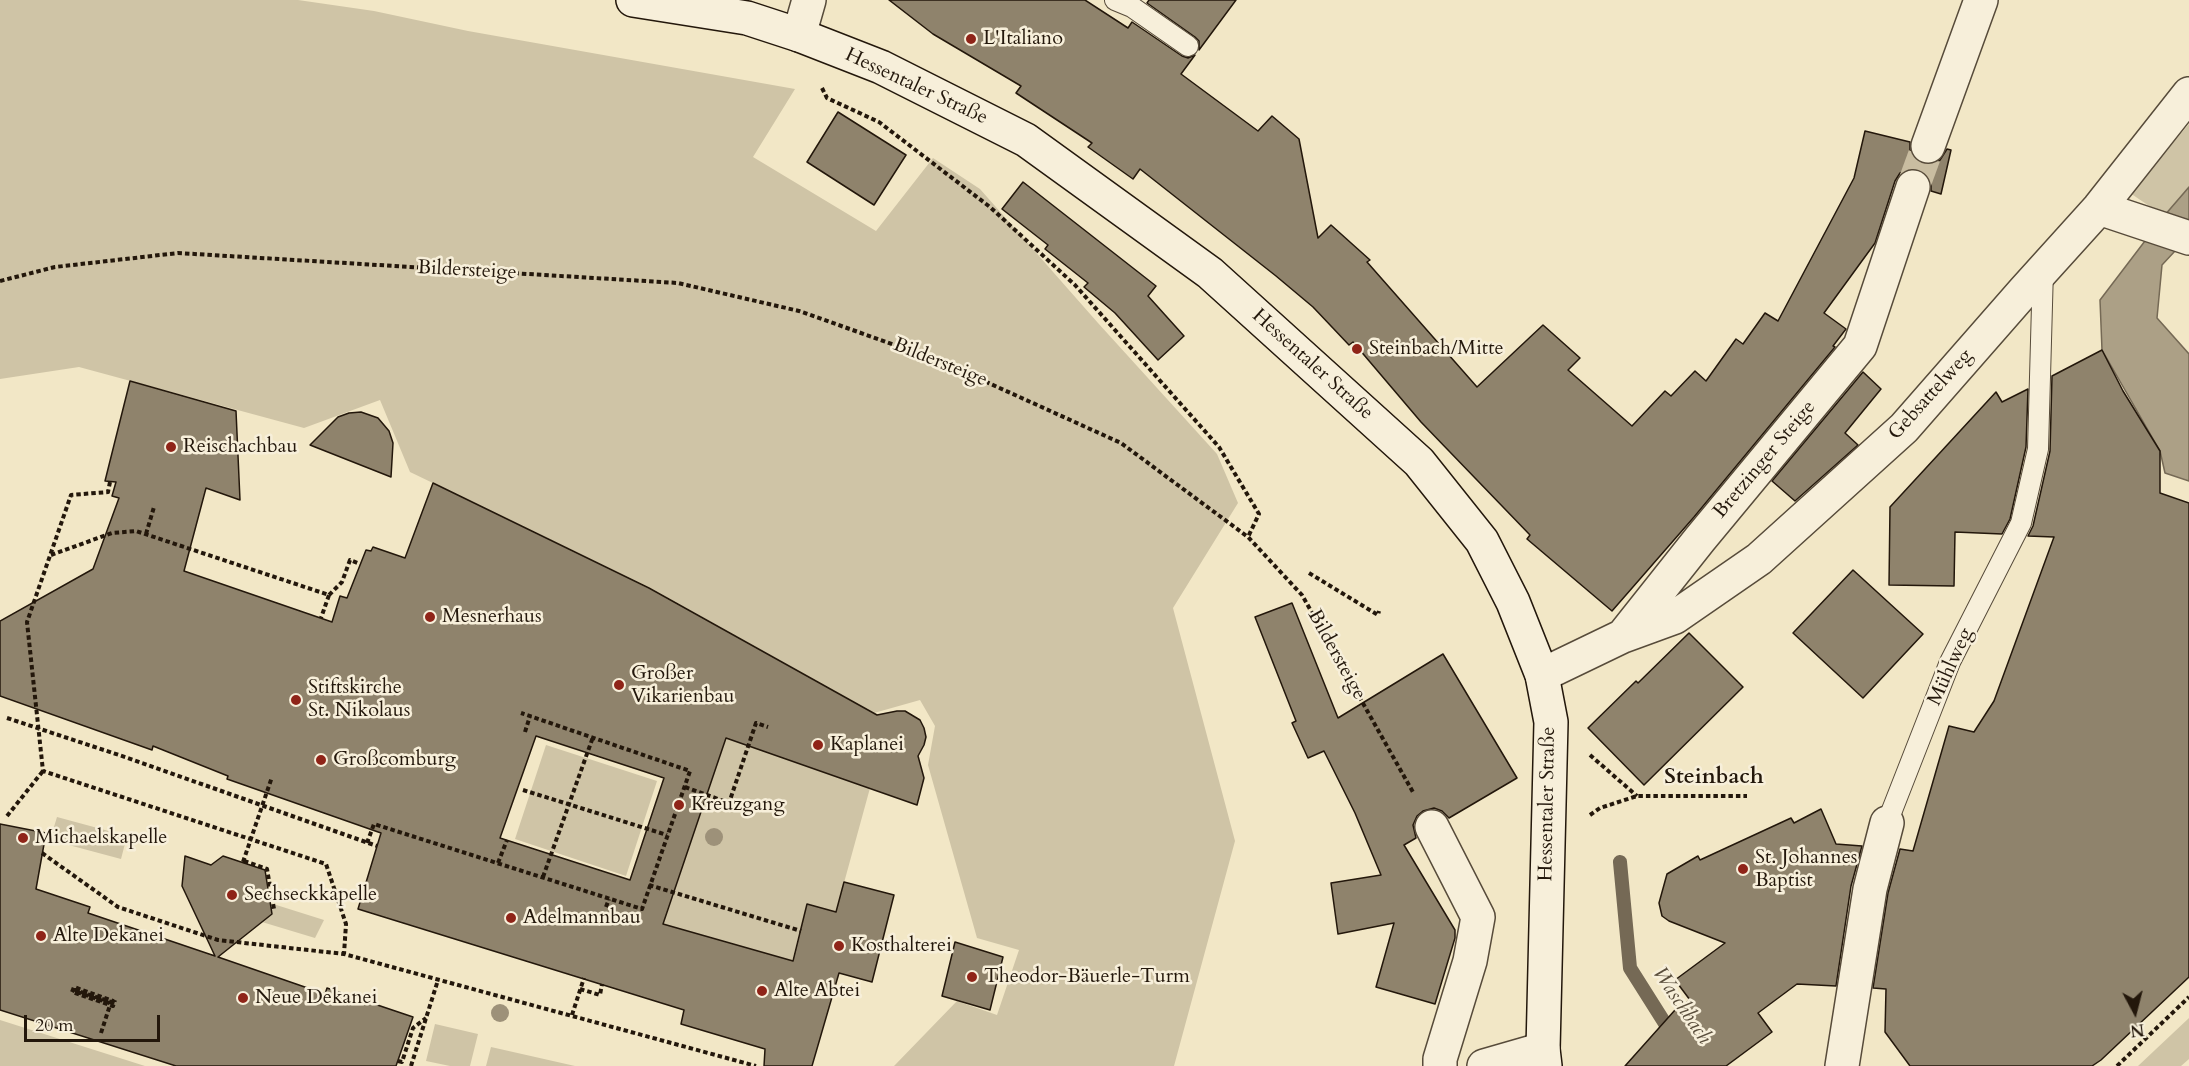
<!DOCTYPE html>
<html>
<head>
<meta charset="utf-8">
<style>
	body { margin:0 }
	#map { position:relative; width:2189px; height:1066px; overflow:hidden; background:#f2e7c6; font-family:Cardo,serif }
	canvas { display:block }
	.north { position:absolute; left:2105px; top:982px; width:60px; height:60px; -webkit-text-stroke:4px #f7efda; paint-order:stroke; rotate:173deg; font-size:16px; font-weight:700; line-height:24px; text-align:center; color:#23170b }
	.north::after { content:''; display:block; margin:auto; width:21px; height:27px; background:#23170b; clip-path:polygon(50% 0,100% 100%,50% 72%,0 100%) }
	.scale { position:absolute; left:24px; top:1015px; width:136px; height:27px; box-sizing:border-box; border:3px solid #23170b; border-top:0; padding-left:8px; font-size:18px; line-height:21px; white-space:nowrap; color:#23170b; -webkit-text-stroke:4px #f7efda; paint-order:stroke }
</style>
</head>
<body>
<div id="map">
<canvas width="2189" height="1066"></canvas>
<div class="north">N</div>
<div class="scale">20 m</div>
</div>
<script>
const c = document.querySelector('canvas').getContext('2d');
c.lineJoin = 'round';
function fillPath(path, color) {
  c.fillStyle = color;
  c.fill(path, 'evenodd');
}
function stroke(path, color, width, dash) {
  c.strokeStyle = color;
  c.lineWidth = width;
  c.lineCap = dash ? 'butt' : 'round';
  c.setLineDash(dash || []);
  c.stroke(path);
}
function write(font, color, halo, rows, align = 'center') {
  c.font = font + ' Cardo,serif';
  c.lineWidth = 5;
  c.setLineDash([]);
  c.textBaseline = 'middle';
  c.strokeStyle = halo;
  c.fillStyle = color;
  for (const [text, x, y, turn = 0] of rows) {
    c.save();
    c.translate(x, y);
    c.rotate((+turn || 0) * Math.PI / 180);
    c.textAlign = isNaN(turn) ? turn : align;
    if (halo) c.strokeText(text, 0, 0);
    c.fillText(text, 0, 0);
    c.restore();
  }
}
fillPath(new Path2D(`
	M0,0H298L374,11L468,31L795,89L753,157L876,231L933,158L980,189L1098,323L1217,454L1238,503L1173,608L1235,841L1174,1066H894L957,1001L997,1015L1019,950L977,938L928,765L935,726L920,700L874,713L649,587L410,472L380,400L304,428L79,367L0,379Z
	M2189,124V187L2164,216L2130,193Z
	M744,684L870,788L836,912L807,904L792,961L662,926Z
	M546,745L657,781L626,876L515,839Z
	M57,817L127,836L121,859L50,840Z
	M270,903L324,920L315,938L262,922L272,914Z
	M2189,1018V1059L2181,1066H2138Z
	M0,1020L145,1066H0Z
	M435,1024L478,1034L470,1066H450L426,1061Z
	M491,1047L575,1066H486Z`), '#cfc4a6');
const water = new Path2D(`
	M2189,187V236L2162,265L2157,318L2189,354V481L2165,473L2160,451L2102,350L2100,300L2164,216Z`);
fillPath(water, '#aca086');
stroke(water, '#756955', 1.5);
stroke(new Path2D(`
	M1620,862L1630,968L1678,1044L1695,1066`), '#756955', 14);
const building = new Path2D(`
	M889,0H1085L1128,28L1132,22L1182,56L1188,58L1195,55L1181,74L1258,131L1272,116L1299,139L1318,238L1331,225L1370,260L1367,262L1477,387L1543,325L1580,358L1568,370L1632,426L1665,391L1671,396L1695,371L1706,381L1736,339L1743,344L1765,313L1778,321L1854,178L1865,131L1910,142V150L1913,158L1922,164H1932L1940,160L1947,149L1951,150L1941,194L1931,191V183L1927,175L1919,169H1910L1900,173L1895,181L1875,243L1824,313L1846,329L1833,346L1835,347L1694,517L1612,611L1527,539L1530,535L1421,422L1353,342L1349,345L1313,307L1276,276L1140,169L1133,179L1088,147L1092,143L1016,93L1021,86L933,34Z
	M1149,0H1236L1199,50V41L1195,37L1147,3Z
	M838,112L906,155L874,205L807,162Z
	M1023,182L1156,286L1148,296L1184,336L1158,360L1115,313L1084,287L1088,283L1045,249L1048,245L1002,209Z
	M2102,350L2123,391L2160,451V493L2189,503V977L2101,1060L2092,1066H1910L1885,1032L1886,989L1873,988L1888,893L1900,849L1913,851L1949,726L1974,732L1994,701L2054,537L2028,536L2033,526L2050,451L2052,376Z
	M1863,372L1881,389L1845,433L1858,445L1795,501L1772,481Z
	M130,381L236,411L240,500L206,488L184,571L332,622L340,596L347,598L366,550L371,551L373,547L405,558L433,483L649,588L877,715L897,711H905L920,720L924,728L926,737L924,745L918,756L924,778L917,805L726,738L663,924L793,961L807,904L836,912L844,882L894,895L872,982L839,973L812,1066H764L765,1049L681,1024L684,1010L358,909L381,833L227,779L228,776L153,746L152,750L0,696V621L93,569L119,498L112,496L116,482L105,481ZM536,736L664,778L630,880L500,838Z
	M2028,389L2026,447L2010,519L2002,534L1955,532L1954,586L1889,585L1890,507L1996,392L2002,402Z
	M361,412L378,418L389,431L393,443L391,477L310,445L338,417L349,413Z
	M1853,570L1923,634L1863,698L1793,633Z
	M1292,603L1338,718L1443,654L1517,778L1449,818L1442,811L1434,808L1423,811L1417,816L1413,825L1416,838L1404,845L1455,930V938L1435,1004L1376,987L1394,923L1338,934L1331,883L1381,875L1355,813L1324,751L1308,758L1292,723L1296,721L1255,617Z
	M1689,633L1743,687L1644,785L1588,728L1636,681L1638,683Z
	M1821,809L1836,844L1862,846L1851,886L1836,986L1797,984L1758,1013L1772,1032L1726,1066H1625L1675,1010L1690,1000L1675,980L1725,943L1669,921L1662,916L1659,903L1667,874L1698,856L1700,860L1791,818L1794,823Z
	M0,824L46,833L36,889L90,907L88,913L215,956L182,886L185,856L211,865L223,856L265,870L272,914L218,957L325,994L327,988L413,1017L396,1066H176L0,1010Z
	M955,942L1003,957L990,1010L942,996Z`);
fillPath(building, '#8f836c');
stroke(building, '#23170b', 1.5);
stroke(new Path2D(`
	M1913,187L1928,146`), '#c9bda1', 33, [33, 16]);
const service = new Path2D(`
	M1115,0L1132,7L1188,46
	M1887,823L1950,662L2021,523L2038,449L2043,269`);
const minor = new Path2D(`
	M799,35L809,0
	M1928,146L1981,0
	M2099,208L2189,238
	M1623,636L1675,617L1759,559L1904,428L2024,291L2099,208L2189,94
	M1542,675L1623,636L1700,539L1860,346L1913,187
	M1432,827L1478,917L1470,961L1440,1059V1066
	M1484,1066L1543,1049
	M1842,1066L1870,889L1887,823`);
const secondary = new Path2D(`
	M633,0L747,18L799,35L881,67L1026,140L1210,273L1419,462L1482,541L1513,602L1542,675L1551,722L1543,1049L1545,1066`);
stroke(service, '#574b3a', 22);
stroke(minor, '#574b3a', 36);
stroke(secondary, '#23170b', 36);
stroke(new Path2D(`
	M822,88L827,98L879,122L990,207L1075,285L1219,447L1259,514L1248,537
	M0,281L55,267L178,253L678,283L799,311L940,361L1121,443L1248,537L1302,595L1414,794
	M110,482L108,492L71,495L27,622L43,771L326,864L346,924L344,954
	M146,534L154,507
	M51,555L112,533L136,531L329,595L321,618
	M1309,573L1378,615L1379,611
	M329,595L342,582L350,560L360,564
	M7,718L128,758L377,846
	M525,732L530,716
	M1590,755L1637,796
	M685,787L729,803L756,723L768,727
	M523,790L667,835
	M1590,815L1600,808L1637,796H1747
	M7,816L43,771
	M367,843L374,824L642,909L690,771L521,713
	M42,853L118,907L218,940L344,954L756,1066
	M244,861L267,869L274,909H271
	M243,862L272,777
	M498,863L507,840
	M543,877L593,737
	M649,885L801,931
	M606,907L609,899
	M580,989L600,995L602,984
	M572,1015L584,978
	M101,1033L111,1002L75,990L74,991L112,1004L113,1001L74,987L72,992L113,1006L115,1000
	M398,1061L402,1062L413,1028L426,1018
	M411,1066L438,980
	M2117,1066L2189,997`), '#23170b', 4, [4.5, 3]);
stroke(service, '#f7efda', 20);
stroke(minor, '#f7efda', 33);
stroke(secondary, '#f7efda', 33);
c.fillStyle = '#9d9179';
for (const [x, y] of [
	[714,837],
	[500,1013]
]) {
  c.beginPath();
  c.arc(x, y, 9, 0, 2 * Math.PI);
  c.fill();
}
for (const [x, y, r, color] of [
	[971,39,6,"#8f2418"],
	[1357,349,6,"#8f2418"],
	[171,447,6,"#8f2418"],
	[430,617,6,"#8f2418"],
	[619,685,6,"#8f2418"],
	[296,700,6,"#8f2418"],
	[818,745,6,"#8f2418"],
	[321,760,6,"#8f2418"],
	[679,805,6,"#8f2418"],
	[23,838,6,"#8f2418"],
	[1743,869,6,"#8f2418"],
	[232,895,6,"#8f2418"],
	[511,918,6,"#8f2418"],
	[41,936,6,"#8f2418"],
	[839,946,6,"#8f2418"],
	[972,977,6,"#8f2418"],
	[762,991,6,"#8f2418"],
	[243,998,6,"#8f2418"]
]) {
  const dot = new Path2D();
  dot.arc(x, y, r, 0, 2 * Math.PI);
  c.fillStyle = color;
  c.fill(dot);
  stroke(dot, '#f7efda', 2);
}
write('20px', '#23170b', '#f7efda', [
	["L'Italiano",983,39],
	["Steinbach/Mitte",1369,349],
	["Reischachbau",183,447],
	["Mesnerhaus",442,617],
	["Großer",631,674],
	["Vikarienbau",631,697],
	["Stiftskirche",308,688],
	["St. Nikolaus",308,711],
	["Kaplanei",830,745],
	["Großcomburg",333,760],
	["Kreuzgang",691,805],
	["Michaelskapelle",35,838],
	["St. Johannes",1755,858],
	["Baptist",1755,881],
	["Sechseckkapelle",244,895],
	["Adelmannbau",523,918],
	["Alte Dekanei",53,936],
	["Kosthalterei",851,946],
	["Theodor-Bäuerle-Turm",984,977],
	["Alte Abtei",774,991],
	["Neue Dekanei",255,998]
], 'left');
write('20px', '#23170b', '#f7efda', [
	["Hessentaler Straße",916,87,25],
	["Bildersteige",467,271,3],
	["Bildersteige",940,363,22],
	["Hessentaler Straße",1312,365,42],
	["Gebsattelweg",1931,395,-48],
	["Bretzinger Steige",1765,460,-50],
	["Bildersteige",1336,655,61],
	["Mühlweg",1951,667,-66],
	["Hessentaler Straße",1548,804,-89]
]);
write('italic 21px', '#5a4e3c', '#f7efda', [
	["Waschbach",1681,1006,56]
]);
write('bold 22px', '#23170b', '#f7efda', [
	["Steinbach",1714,778]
]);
</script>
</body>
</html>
